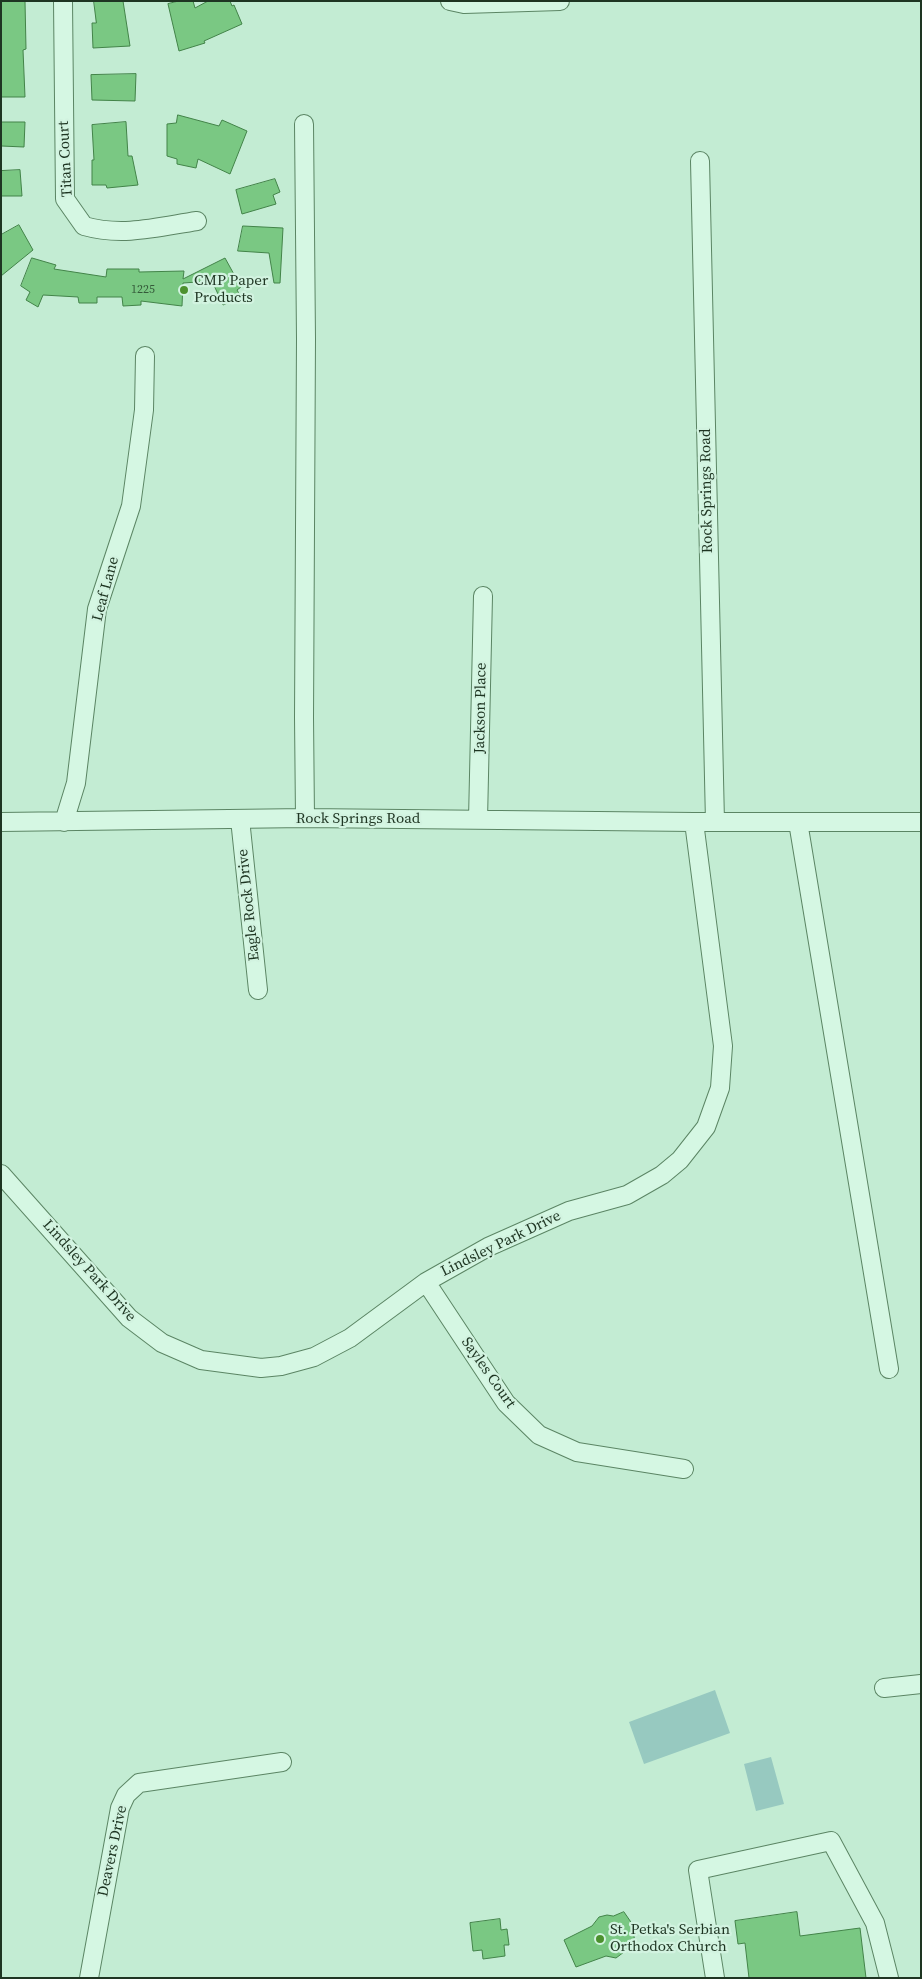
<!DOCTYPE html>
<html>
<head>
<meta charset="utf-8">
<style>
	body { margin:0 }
	#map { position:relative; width:922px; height:1979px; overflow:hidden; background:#c3ecd3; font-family:"Source Serif 4",serif }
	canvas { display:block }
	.frame { position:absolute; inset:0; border:2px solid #1e3522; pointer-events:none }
</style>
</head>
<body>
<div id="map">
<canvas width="922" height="1979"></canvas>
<div class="frame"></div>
</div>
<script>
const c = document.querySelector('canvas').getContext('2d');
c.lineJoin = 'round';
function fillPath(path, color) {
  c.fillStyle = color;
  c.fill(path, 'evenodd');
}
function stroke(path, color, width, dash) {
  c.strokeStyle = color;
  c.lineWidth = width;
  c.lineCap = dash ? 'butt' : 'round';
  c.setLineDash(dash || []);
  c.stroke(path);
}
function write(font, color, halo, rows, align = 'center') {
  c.font = font + ' "Source Serif 4",serif';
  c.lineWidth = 4.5;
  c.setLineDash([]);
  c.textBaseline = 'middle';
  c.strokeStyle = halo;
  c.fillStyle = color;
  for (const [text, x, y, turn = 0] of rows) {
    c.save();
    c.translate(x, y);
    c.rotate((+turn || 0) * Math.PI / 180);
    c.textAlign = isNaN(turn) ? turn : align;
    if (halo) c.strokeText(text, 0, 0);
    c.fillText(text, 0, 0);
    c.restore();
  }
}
fillPath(new Path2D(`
	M715,1690L730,1733L644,1764L629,1722Z
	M771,1757L784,1804L756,1811L744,1764Z`), '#97c9c0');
const building = new Path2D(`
	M1,1H25L26,49L23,50L25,97H1Z
	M94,1H123L130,46L93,48L92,23H96Z
	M179,1H193L195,8L208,1H230L232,6L234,5L242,24L204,41L205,43L179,51L168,4Z
	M136,74L135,101L92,100L91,75Z
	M178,115L219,126L222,120L247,131L230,174L198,159L196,168L177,164V159L167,156V124L176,123Z
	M1,122H25L24,147L1,146Z
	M126,122L128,156H132L138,185L107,188L106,185H92V160H94L92,125Z
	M20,170L22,196H1V171Z
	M275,179L280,192L273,195L276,204L242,214L236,190Z
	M19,225L33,250L1,276V235Z
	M243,226L283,228L280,283H274L269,253L238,251Z
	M32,258L56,265L54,269L106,277L107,269H139V272L184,271L183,279L225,258L241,287L237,290L241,297L223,305L212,281L183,283L182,306L141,301V305L123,306L122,297H97V303H79L78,297L43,295L38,307L26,300L30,292L21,286Z
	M624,1912L635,1928L634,1937L636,1943L616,1958L606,1956L576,1967L564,1940L592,1926L599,1917L607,1915L613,1916Z
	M797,1912L800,1936L860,1928L866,1978H749L745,1943L738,1944L735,1921Z
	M500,1919L501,1930L507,1929L509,1945H504L505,1956L483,1959L482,1950L473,1951L470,1923Z`);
fillPath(building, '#7ac883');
stroke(building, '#428348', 1);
const minor = new Path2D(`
	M63,1L65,199L84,226C123,237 158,227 197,221
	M450,1L464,4L560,1
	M304,124L306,339L304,717L305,818
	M700,161L715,822
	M240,819L258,990
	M478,820L483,596
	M1,822L305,818L694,822H921
	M64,822L76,783L97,609L131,506L144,410L145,356
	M798,822L889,1369
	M1,1174L129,1318L162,1343L201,1360L261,1368L281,1366L314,1357L350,1338L426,1282L488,1247L569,1211L627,1195L662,1175L680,1160L706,1127L720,1088L723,1046L694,822
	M426,1282L506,1403L539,1435L577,1452L684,1469
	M884,1688L921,1684
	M89,1978L120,1808L126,1795L139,1783L282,1762
	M715,1978L698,1870L831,1841L875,1923L889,1978`);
stroke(minor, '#5b8564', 20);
stroke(minor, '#d5f7e3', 18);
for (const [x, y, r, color] of [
	[184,290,5,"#4c912e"],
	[600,1939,5,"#4c912e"]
]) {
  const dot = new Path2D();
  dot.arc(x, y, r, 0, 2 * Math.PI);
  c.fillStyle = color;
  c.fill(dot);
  stroke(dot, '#d2f3e0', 2);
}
write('12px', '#355a3a', null, [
	["1225",143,290]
]);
write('15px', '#1e3522', '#d2f3e0', [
	["Titan Court",66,159,-93],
	["Rock Springs Road",707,491,-91],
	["Leaf Lane",106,589,-75],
	["Jackson Place",481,708,-89],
	["Rock Springs Road",358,819],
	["Eagle Rock Drive",249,905,-96],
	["Lindsley Park Drive",501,1244,-26],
	["Lindsley Park Drive",89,1271,48],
	["Sayles Court",488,1373,55],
	["Deavers Drive",113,1851,-78]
]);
write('15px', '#1e3522', '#d2f3e0', [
	["CMP Paper",194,281],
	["Products",194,298],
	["St. Petka's Serbian",610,1930],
	["Orthodox Church",610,1947]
], 'left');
</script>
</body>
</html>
